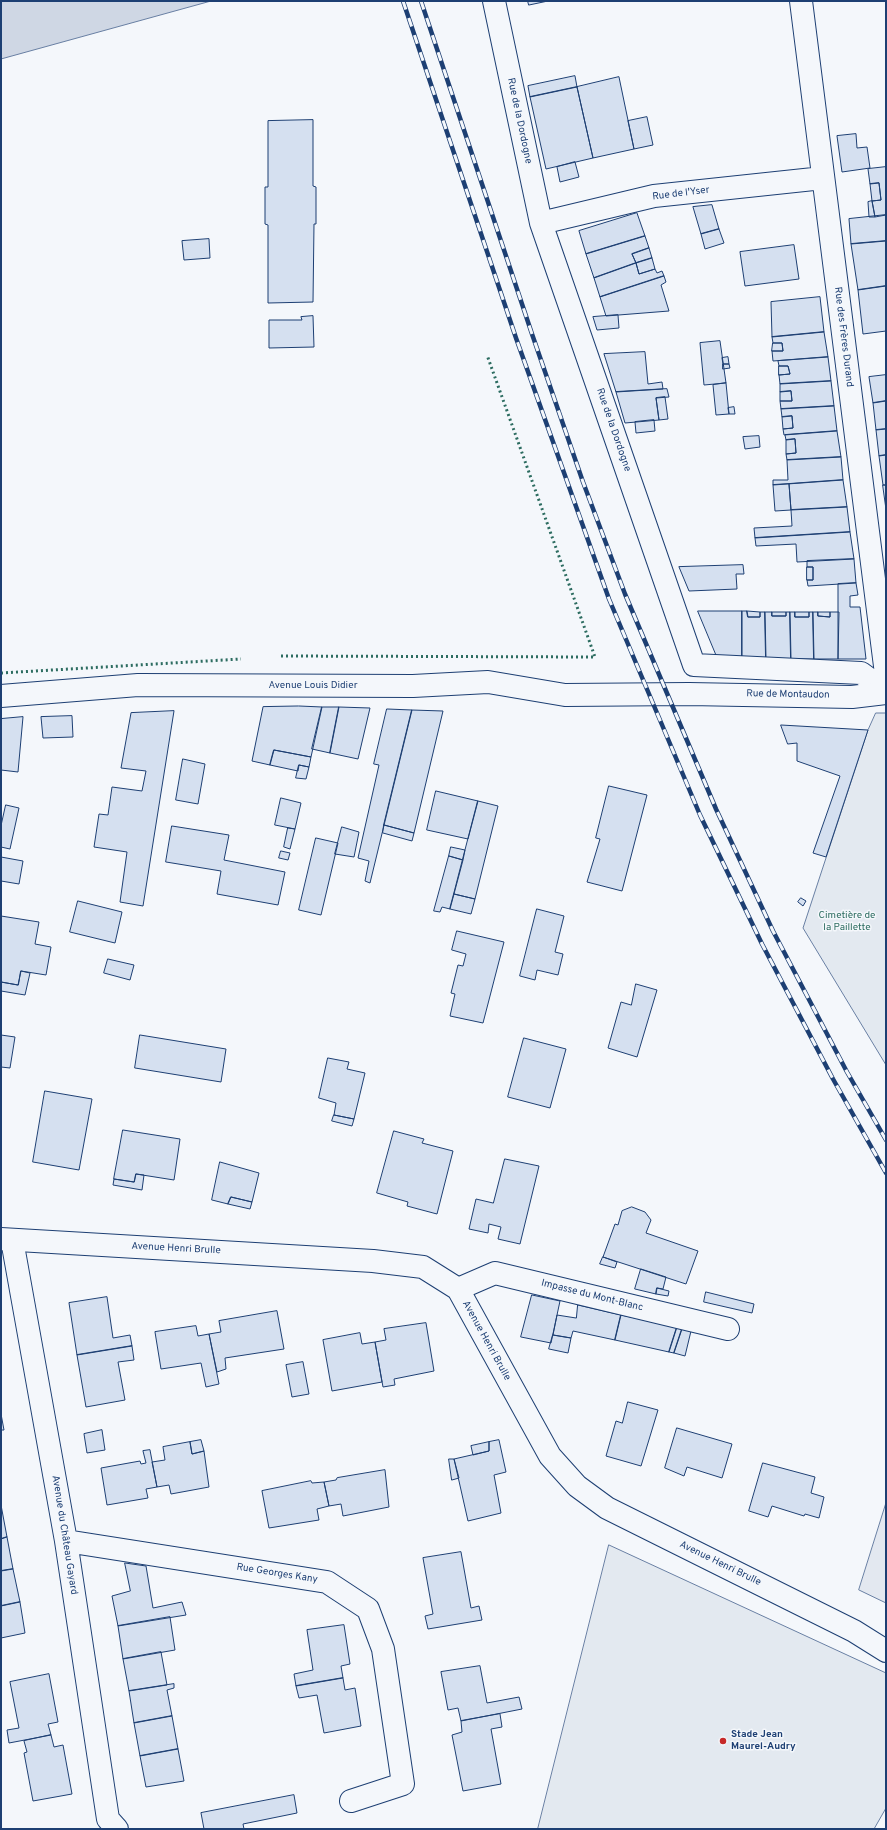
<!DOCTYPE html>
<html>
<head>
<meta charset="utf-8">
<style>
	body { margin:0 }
	#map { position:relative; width:887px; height:1830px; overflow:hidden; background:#f4f7fb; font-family:Overpass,sans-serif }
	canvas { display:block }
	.frame { position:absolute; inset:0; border:2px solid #1d3f73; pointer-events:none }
</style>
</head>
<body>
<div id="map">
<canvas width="887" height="1830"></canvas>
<div class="frame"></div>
</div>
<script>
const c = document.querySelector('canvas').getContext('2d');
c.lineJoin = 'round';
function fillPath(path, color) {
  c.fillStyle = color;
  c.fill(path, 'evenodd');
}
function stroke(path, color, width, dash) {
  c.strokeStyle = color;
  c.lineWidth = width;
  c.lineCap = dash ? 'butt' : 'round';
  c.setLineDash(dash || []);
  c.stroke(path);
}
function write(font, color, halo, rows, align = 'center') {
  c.font = font + ' Overpass,sans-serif';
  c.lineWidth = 3;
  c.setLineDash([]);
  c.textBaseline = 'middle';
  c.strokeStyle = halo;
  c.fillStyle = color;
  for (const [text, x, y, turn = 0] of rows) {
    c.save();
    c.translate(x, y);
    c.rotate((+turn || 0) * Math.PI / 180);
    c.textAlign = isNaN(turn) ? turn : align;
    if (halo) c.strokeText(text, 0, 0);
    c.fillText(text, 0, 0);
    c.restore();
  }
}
const green = new Path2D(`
	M876,713H886V1065L803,928L868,730Z
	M609,1545L886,1673V1808L874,1829H538Z`);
fillPath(green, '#e3e9f0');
stroke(green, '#687fa3', 1);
const parking = new Path2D(`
	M886,1503V1603L859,1590Z`);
fillPath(parking, '#e3e8f0');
stroke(parking, '#687fa3', 1);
const water = new Path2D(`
	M1,1H211L1,59Z`);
fillPath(water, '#cfd7e4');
stroke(water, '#687fa3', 1);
const building = new Path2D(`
	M528,1H548L529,5Z
	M575,76L577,87L530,97L528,86Z
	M619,77L634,149L593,158L577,87Z
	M577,87L593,158L546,169L530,97Z
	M647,117L653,145L634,149L628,121Z
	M313,120V186L316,187V224H314L313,302L268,303V225L265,224V187H268V121Z
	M856,134L857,148L867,147L870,168L842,172L837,136Z
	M575,162L579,177L560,182L557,167Z
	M886,167V215L875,217L872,201L881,200L879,183L870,184L868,169Z
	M879,183L881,200L872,201L870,184Z
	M872,201L875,217H869L868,202Z
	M712,205L719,229L701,234L693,207Z
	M637,213L645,236L586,254L579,231Z
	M886,215V241L851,244L849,219Z
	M719,229L724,243L705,249L701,234Z
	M645,236L649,248L632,254L636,263L594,278L586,254Z
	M209,239L210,258L184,260L182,241Z
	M886,241V286L858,290L851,244Z
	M794,245L799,279L745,286L740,252Z
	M649,248L652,258L636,263L632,254Z
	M652,258L655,269L639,274L636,263Z
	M636,263L639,274L655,269L657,273L662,271L664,276L600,297L594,278Z
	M664,276L666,282L661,285L669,311L606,316L600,297Z
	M886,286V331L863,334L858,290Z
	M820,297L824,332L772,337L771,302Z
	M618,315L619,328L597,330L593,317Z
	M313,316L314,347L269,348V320H302L301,317Z
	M824,332L828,357L773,361L772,351H783L782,343H773L772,337Z
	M720,341L726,383L704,385L700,343Z
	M773,343H782L783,351H772Z
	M645,352L648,384L662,382L663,389L616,392L604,354Z
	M728,357L729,364H723L722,358Z
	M828,357L831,381L780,384L779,375L790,374L788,366H779L778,361Z
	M723,364H729L730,368L723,369Z
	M779,366H788L790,374L779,375Z
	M886,375V401L873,403L869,377Z
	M831,381L834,406L781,409L780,401H792L791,391L780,392V384Z
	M726,383L729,414L716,415L713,385Z
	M667,389L669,397L656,398L659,420L625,423L616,392Z
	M791,391L792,401H780V392Z
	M665,397L668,419L659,420L656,398Z
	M886,401V429L876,430L873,403Z
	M834,406L837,431L784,435L783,429L793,428L792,416L782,417L781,409Z
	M734,407L735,414H729L728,408Z
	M792,416L793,428L783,429L782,417Z
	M654,420L655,431L636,433L635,422Z
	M886,429V455L879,456L876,430Z
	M837,431L841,457L787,460L786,454L796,453L795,439L786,440L785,435Z
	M759,436L760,447L745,449L743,437Z
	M795,439L796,453L786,454V440Z
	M886,455V485H883L879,456Z
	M841,457L843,480L773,485V480H788L787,460Z
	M843,480L847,507L791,510L789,484Z
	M789,484L791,510L775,511L773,485Z
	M883,485H886V509Z
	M847,507L850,532L755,538L754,528L792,526L791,510Z
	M850,532L854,559L797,562L796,544L756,546L755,538Z
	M854,559L856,583L808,586L807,580H813V567H807V561Z
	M743,565L744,574H736L737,589L689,591L679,567Z
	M807,567H813V580H807Z
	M856,583L858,595L850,596V607H860L866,659H838V584Z
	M698,611H742V659H718Z
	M742,611H747L748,617H760V612H765L766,659H742Z
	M747,611L760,612V617H748Z
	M765,612H772V616H786V612H790L791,659H766Z
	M772,612H786V616H772Z
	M790,612H795V617H809V612H813L814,659H791Z
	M795,612H809V617H795Z
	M813,612H818V616L830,617V612H839L838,659H814Z
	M818,612H830V617L818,616Z
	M299,706L322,707L311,757L274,750L270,765L252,761L263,707Z
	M322,707H339L330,753L312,749Z
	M339,707L370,708L358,759L330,753Z
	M387,709L412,710L370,883L365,881L369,861L358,858L379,765L374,764Z
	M412,710L443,711L414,833L384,825Z
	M174,711L143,906L120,902L127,852L94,847L99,814L108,815L112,787L142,791L146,771L121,768L131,713Z
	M72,716L73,737L43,738L41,717Z
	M23,717L18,772L1,770V719Z
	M781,725L868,730L826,857L813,853L840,776L797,761V743L788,744Z
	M274,750L311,757L309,767L299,765L298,771L270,765Z
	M183,759L205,764L198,804L176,800Z
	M299,765L309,767L306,779L296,778Z
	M609,786L647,795L622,891L587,882L600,839L596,838Z
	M436,791L478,801L468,839L427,830Z
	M281,798L301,803L295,829L275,825Z
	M478,801L498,806L475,899L454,894Z
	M6,805L19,808L10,849L1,847V826Z
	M384,825L414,833L412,841L383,833Z
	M172,826L229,835L224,860L285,872L278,905L217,894L221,871L166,862Z
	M342,827L359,832L354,857L335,854Z
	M288,828L295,829L290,849L284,847Z
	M316,838L338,843L321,915L299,910Z
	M451,847L465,850L463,860L449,856Z
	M281,851L290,853L288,860L279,858Z
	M449,856L463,860L450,909L442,907L440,912L434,911Z
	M1,857L23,861L19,884L1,881Z
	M454,894L475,899L471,914L450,909Z
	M801,898L806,901L803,906L798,902Z
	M78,901L122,912L115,943L70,932Z
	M537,909L564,916L555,952L563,954L558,975L537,970L535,980L520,976Z
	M1,916L39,922L35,944L51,947L46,975L21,971L18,985L1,982Z
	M457,931L504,942L483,1023L450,1016L455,994L451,993L458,965L463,966L466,954L452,950Z
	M108,959L134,965L130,980L104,973Z
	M21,971L30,973L25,995L1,991V982L18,985Z
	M636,984L657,990L637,1057L608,1048L621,1002L631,1005Z
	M1,1035L15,1037L10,1068L1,1067Z
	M140,1035L226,1049L221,1082L135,1068Z
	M524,1038L566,1049L550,1108L508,1097Z
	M328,1058L349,1062L347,1069L365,1073L354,1119L334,1115L336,1103L319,1098Z
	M45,1091L92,1099L79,1170L33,1162Z
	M334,1115L354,1119L352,1126L332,1121Z
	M123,1130L180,1139L174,1180L136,1174L134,1182L114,1179Z
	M394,1131L424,1139L422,1143L453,1151L437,1214L407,1206L408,1202L377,1193Z
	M505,1159L539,1166L520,1244L498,1239L501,1227L489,1224L488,1233L469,1229L476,1199L493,1203Z
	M220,1162L259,1173L252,1202L231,1197L228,1204L212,1200Z
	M136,1174L144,1175L142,1190L113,1185L114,1179L134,1182Z
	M231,1197L252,1202L250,1209L228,1204Z
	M632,1207L645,1212L651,1220L646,1233L698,1251L686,1284L603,1257L615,1224L618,1225L622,1211Z
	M603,1257L617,1262L615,1268L600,1264Z
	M641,1269L666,1277L663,1289L657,1288L656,1294L635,1289Z
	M657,1288L669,1291L668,1296L656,1294Z
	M706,1292L754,1304L752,1313L704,1302Z
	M532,1295L560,1301L551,1343L521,1337Z
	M107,1297L113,1338L130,1335L132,1346L77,1355L69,1303Z
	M578,1305L621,1315L615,1340L573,1331L571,1338L553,1335L557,1315L576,1318Z
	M277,1311L284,1349L225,1358L226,1369L217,1372L209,1334L221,1332L219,1321Z
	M621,1315L677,1327L669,1352L615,1340Z
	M426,1323L434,1371L394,1379L395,1385L383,1387L375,1342L386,1340L384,1329Z
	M196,1326L198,1336L209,1334L219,1384L206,1387L201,1363L161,1369L155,1332Z
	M677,1327L682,1329L674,1353L669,1352Z
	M682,1329L691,1331L685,1356L674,1353Z
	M360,1333L362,1344L375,1342L382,1382L332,1391L323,1340Z
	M553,1335L571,1338L568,1353L549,1349Z
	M132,1346L134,1360L118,1362L125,1400L86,1407L77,1355Z
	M303,1362L309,1394L292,1397L286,1365Z
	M628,1402L658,1410L641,1466L606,1456L616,1421L622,1423Z
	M1,1414L4,1430H1Z
	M677,1428L732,1444L722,1478L687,1467L684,1476L665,1468Z
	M102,1430L105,1450L87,1453L84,1434Z
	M201,1440L204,1451L192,1454L190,1442Z
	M499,1440L506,1472L494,1475L501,1513L468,1521L454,1459L489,1451V1442Z
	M190,1442L192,1454L204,1451L209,1487L171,1494L169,1485L157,1487L152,1462L165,1460L163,1447Z
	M489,1442V1451L473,1455L471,1446Z
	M150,1450L157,1487L146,1489L148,1498L107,1505L101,1468L140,1461L141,1464L146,1463L143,1451Z
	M449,1459H454L459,1478L452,1480Z
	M763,1463L815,1477L811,1493L824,1497L819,1518L805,1514L804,1516L772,1506L768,1517L749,1511Z
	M385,1470L389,1507L343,1516L341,1504L329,1506L324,1482L336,1480L337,1478Z
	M311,1481L312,1483L324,1482L329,1506L317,1509L319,1520L269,1528L262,1491Z
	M1,1505L7,1537L1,1539Z
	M7,1537L13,1569L1,1571V1539Z
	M461,1552L471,1608L479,1606L482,1620L428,1629L425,1616L433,1614L423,1558Z
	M125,1563L146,1566L153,1608L182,1602L186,1615L118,1626L112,1596L130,1591Z
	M13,1569L20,1602L1,1606V1571Z
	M20,1602L25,1633L1,1638V1606Z
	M170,1617L175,1650L123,1659L118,1626Z
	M344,1625L350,1664L341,1666L343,1678L296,1686L294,1674L313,1670L307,1630Z
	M161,1652L167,1685L129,1691L123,1659Z
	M480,1666L487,1703L519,1697L522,1709L461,1721L458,1708L448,1710L441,1672Z
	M49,1674L58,1722L48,1724L51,1735L9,1743L7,1730L19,1728L10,1682Z
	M343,1678L345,1690L355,1688L361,1726L324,1733L317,1695L299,1698L296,1686Z
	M174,1684V1688L167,1690L172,1716L134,1723L129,1691Z
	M500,1714L502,1727L491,1729L501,1784L463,1791L452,1735L462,1732L461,1721Z
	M172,1716L178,1749L140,1756L134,1723Z
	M51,1735L54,1747L63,1745L72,1794L33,1801L24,1753L27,1752L24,1741Z
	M178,1749L184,1781L146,1787L140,1756Z
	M294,1795L297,1813L243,1824L244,1829H204L201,1813Z`);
fillPath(building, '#d5e0f0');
stroke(building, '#1d3f73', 1);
const street = new Path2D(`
	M494,1L541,223L694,665L861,673L886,691
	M801,1L886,674
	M541,223L654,196L823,178
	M12,1240L66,1541L108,1819L117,1829
	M458,1289L495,1273L728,1329
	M66,1541L327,1582L368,1609L383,1649L403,1784L351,1801`);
const secondary = new Path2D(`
	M1,696L138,685L413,686L488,682L565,695L689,694L852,697L886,693
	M1,1239L373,1261L423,1267L458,1289L550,1456L577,1486L607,1508L854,1631L886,1651`);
stroke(street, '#1d3f73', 24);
stroke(secondary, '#1d3f73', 24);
stroke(street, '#f4f7fb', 22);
stroke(secondary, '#f4f7fb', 22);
const rail = new Path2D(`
	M403,1L516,338L609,599L700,815L762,944L833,1079L886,1173
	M421,1L532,334L583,482L625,594L716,809L773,931L847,1072L886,1140`);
stroke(rail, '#1d3f73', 4.5);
stroke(rail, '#f4f7fb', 3, [9]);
stroke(new Path2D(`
	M281,656L595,657L487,355
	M1,673L241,659`), '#2c6c60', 3, [2, 3]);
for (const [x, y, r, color] of [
	[723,1741,4,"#c62828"]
]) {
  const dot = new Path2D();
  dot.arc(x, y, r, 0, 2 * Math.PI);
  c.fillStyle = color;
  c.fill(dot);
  stroke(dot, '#f4f7fb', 1.5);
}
write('10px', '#1d3f73', '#f4f7fb', [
	["Rue de la Dordogne",519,121,78],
	["Rue de l'Yser",681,194,-7],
	["Rue des Frères Durand",843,337,83],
	["Rue de la Dordogne",613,430,71],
	["Avenue Louis Didier",313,686],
	["Rue de Montaudon",788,695,1],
	["Avenue Henri Brulle",176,1249,3],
	["Impasse du Mont-Blanc",592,1296,14],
	["Avenue Henri Brulle",486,1341,61],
	["Avenue du Château Gayard",64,1535,81],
	["Avenue Henri Brulle",720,1564,26],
	["Rue Georges Kany",277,1574,9]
]);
write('10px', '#2c6c60', '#f4f7fb', [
	["Cimetière de",847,916],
	["la Paillette",847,928]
]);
write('bold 10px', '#1d3f73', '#f4f7fb', [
	["Stade Jean",731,1735],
	["Maurel-Audry",731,1747]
], 'left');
</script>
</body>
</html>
